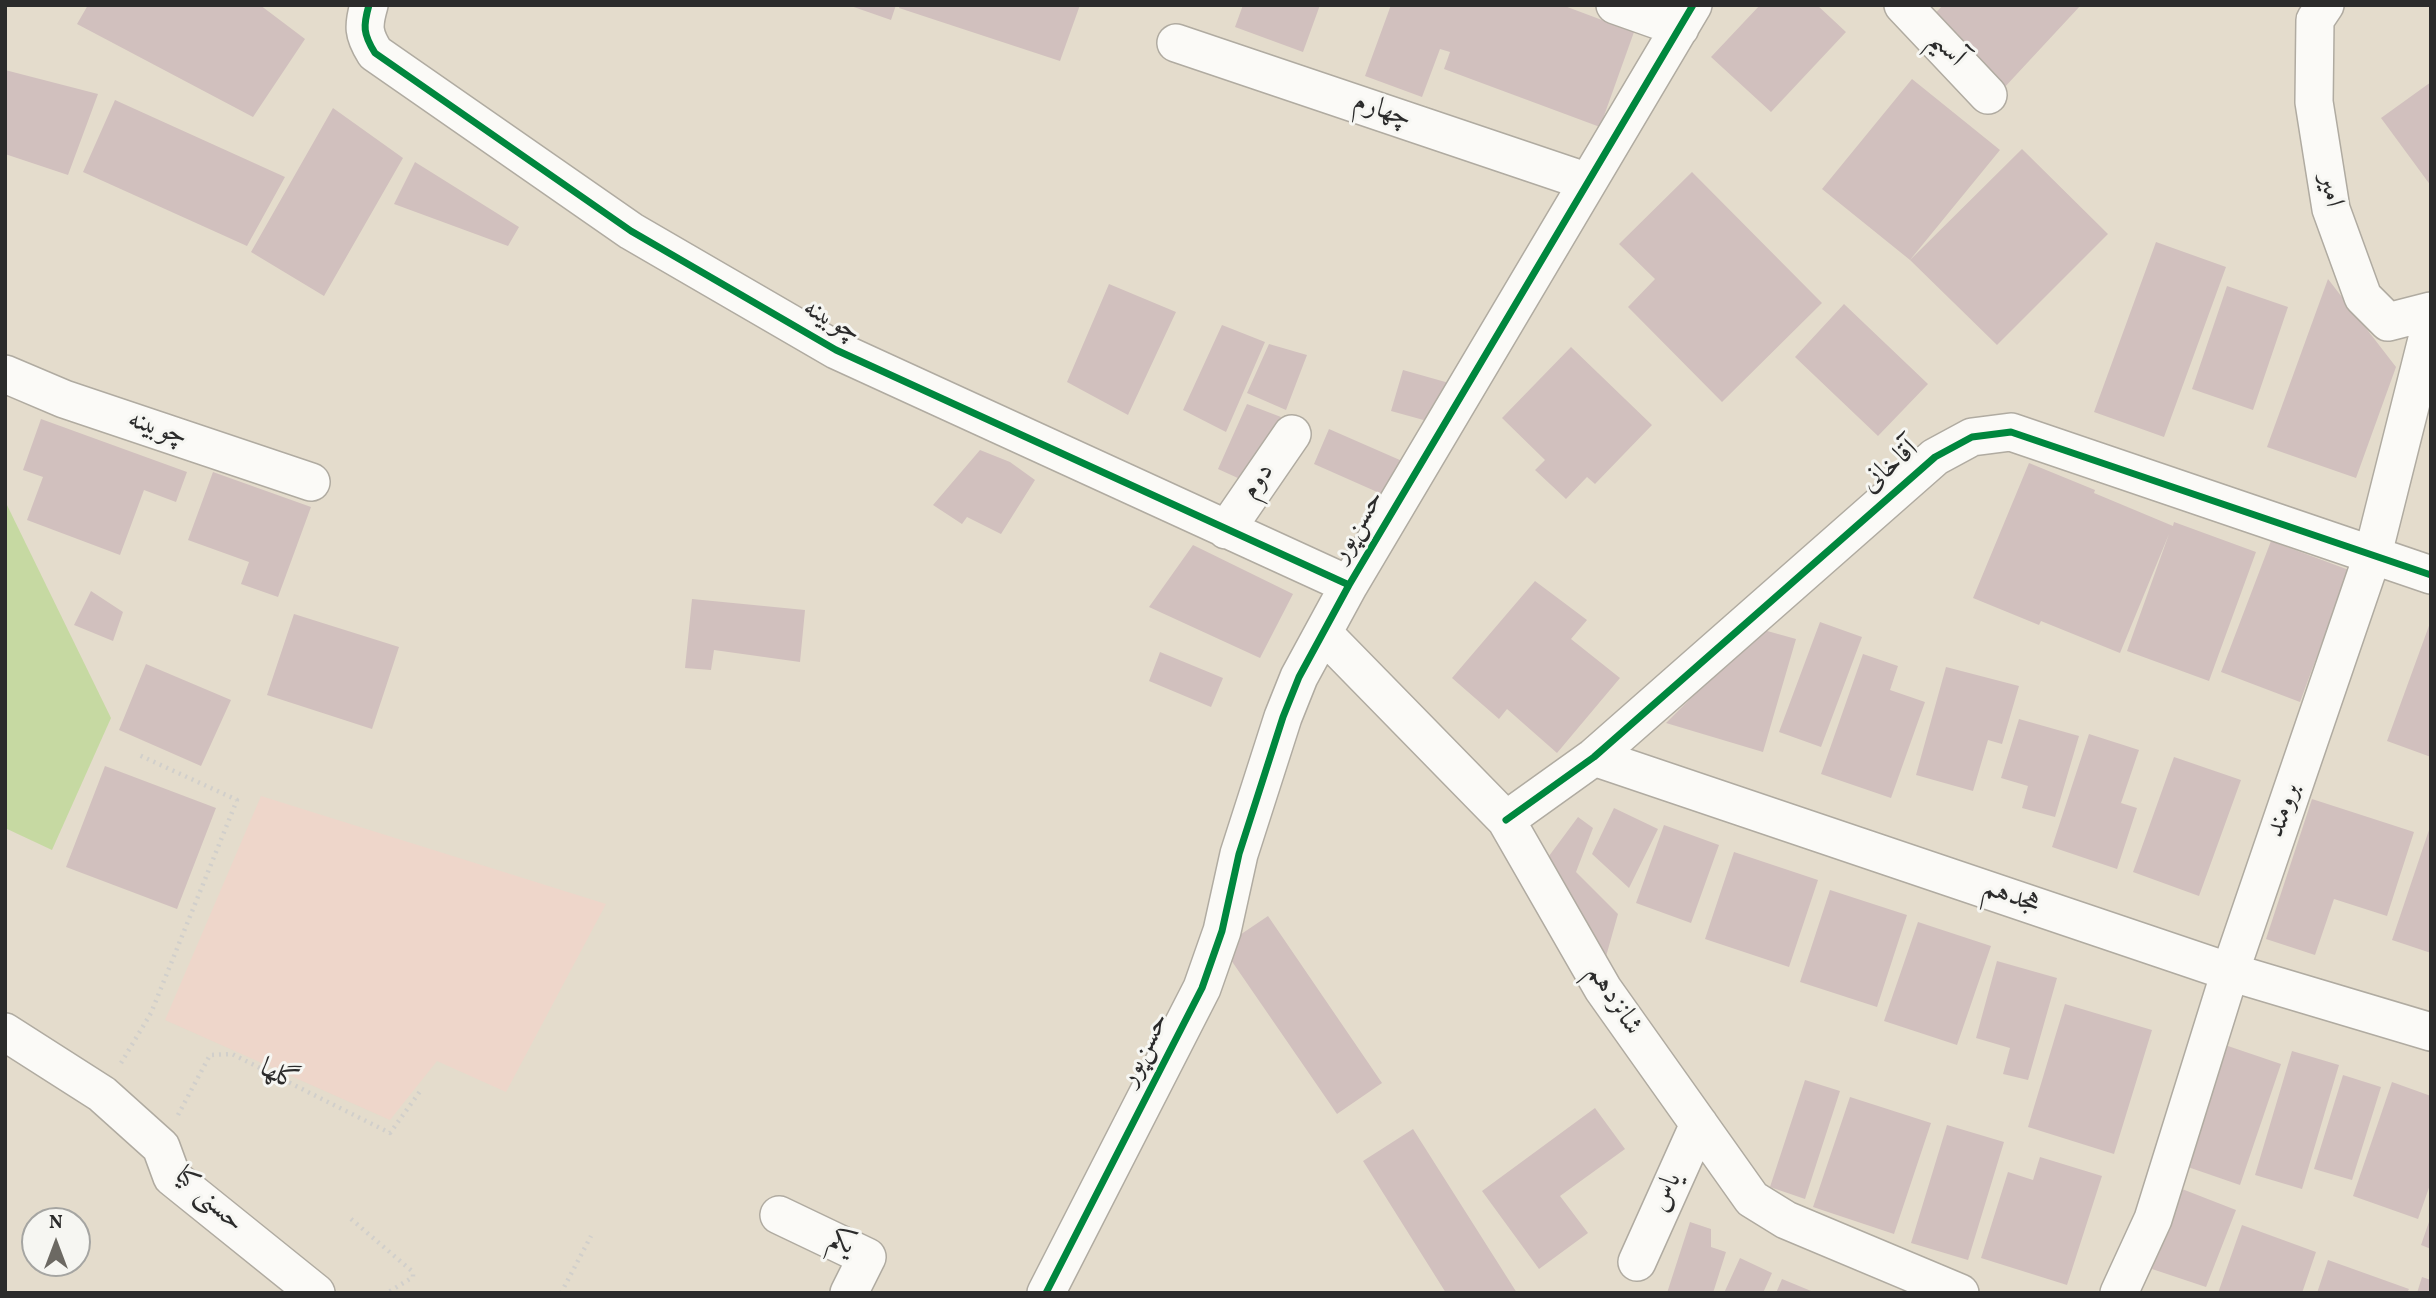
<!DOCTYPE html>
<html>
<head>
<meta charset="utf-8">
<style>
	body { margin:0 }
	#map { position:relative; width:2436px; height:1298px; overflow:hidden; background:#e4dccc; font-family:Vollkorn,serif }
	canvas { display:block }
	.frame { position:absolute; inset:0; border:7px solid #2b2b2b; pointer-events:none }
	.north { position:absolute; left:21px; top:1207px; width:70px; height:70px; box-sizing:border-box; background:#f6f6f2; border:2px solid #a5a5a2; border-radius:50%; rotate:0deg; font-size:19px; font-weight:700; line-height:28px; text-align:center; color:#2b2b2b }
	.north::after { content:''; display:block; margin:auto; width:24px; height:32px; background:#6c6963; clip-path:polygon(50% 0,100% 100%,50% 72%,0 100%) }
</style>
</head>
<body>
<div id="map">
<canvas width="2436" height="1298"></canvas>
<div class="frame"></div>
<div class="north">N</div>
</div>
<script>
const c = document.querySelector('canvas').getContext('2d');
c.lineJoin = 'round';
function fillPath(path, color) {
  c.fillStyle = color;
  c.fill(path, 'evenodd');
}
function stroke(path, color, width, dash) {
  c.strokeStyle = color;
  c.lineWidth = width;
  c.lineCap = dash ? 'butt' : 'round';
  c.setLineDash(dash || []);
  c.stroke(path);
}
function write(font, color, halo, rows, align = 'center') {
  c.font = font + ' Vollkorn,Amiri,serif';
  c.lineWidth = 6;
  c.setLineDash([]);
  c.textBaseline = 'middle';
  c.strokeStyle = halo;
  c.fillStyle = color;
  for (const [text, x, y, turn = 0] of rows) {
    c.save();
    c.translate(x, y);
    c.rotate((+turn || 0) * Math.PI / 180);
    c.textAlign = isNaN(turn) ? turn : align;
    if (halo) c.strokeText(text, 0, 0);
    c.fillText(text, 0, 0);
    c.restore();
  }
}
fillPath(new Path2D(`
	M261,796L606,904L506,1092L437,1061L390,1120L165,1020Z`), '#eed6ca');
fillPath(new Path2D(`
	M5,501L111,718L52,850L5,828Z`), '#c6d9a2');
fillPath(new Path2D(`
	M88,5H260L305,39L253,117L77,24Z
	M848,5H896L891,20Z
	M900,5H1080L1060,61L899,8Z
	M1243,5H1320L1303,52L1235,27Z
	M1391,5H1562L1634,32L1600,127L1444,69L1450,52L1440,49L1422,97L1365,76Z
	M1760,5H1817L1846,32L1771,112L1711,57Z
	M1943,5H2081L2003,89L1929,20Z
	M5,70L98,94L68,175L5,154Z
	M1912,79L2000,150L1910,260L1822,189Z
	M2431,82V186L2381,118Z
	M115,100L285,177L247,246L83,172Z
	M333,108L403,158L324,296L251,252Z
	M2022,149L2108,234L1997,345L1910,260Z
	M415,162L519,227L508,246L394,204Z
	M1692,172L1822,303L1722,402L1628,307L1655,279L1619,244Z
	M2156,242L2226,267L2164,437L2094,412Z
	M2328,279L2396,367L2356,478L2267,447Z
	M1109,284L1176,312L1128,415L1067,382Z
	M2227,286L2288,307L2253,410L2192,389Z
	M1844,304L1928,384L1878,436L1795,357Z
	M1222,325L1265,342L1226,432L1183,410Z
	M1269,344L1307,355L1286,410L1247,393Z
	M1571,347L1652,425L1595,484L1587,477L1566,499L1535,470L1545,460L1502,418Z
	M1403,370L1449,383L1438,424L1391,411Z
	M1247,404L1281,417L1251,484L1218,469Z
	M41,419L187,472L176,502L144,490L120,555L27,520L43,477L23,470Z
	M1329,429L1409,464L1393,499L1314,464Z
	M980,450L1010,462L1035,480L1001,534L967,517L962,524L933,505Z
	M2029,463L2095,490L2094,493L2173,526L2174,522L2256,552L2209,681L2127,651L2169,534L2120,653L2041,621L2039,625L1973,598Z
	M213,472L311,507L278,597L241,584L249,562L188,540Z
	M2271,541L2349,570L2300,702L2221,672Z
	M1193,545L1293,594L1260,658L1149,607Z
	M1535,581L1587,620L1571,639L1620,678L1557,753L1507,709L1499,719L1452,678Z
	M91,591L123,612L113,641L74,625Z
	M692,599L805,610L800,662L714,650L711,670L685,668Z
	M294,614L399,647L372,729L267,695Z
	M1820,622L1862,637L1821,747L1779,732Z
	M2430,623H2431V757L2387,741Z
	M1760,629L1796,639L1763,752L1666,723Z
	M1160,652L1223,678L1211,707L1149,681Z
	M1863,654L1898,666L1890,690L1925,702L1891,798L1821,774Z
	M146,664L231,700L201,766L119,730Z
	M1946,667L2019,686L2002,744L1988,740L1973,791L1916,775Z
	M2019,719L2079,736L2055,817L2022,808L2028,786L2001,778Z
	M2089,734L2139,750L2121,803L2137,808L2117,869L2052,847Z
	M2174,757L2241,780L2199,896L2133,872Z
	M105,766L216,808L177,909L66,867Z
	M2312,799L2414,832L2387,916L2334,899L2315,955L2266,939Z
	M1614,808L1658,829L1629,888L1592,854Z
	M1578,817L1593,828L1576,872L1618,914L1603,967L1546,860Z
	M1664,825L1719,845L1691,923L1636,903Z
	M2430,827H2431V953L2392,940Z
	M1734,852L1818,880L1789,967L1705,939Z
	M1830,890L1907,915L1877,1007L1800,982Z
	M1268,916L1382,1083L1337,1114L1222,947Z
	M1918,922L1991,946L1957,1045L1884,1021Z
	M1997,961L2057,978L2028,1080L2003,1074L2010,1048L1976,1038Z
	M2065,1004L2152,1030L2114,1154L2028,1127Z
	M2222,1044L2281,1064L2240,1185L2182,1165Z
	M2292,1051L2339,1065L2302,1189L2255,1175Z
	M2343,1075L2381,1087L2352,1180L2314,1169Z
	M1805,1080L1840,1091L1805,1199L1770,1187Z
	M2392,1082L2431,1096V1182L2418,1219L2353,1196Z
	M1850,1097L1931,1123L1894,1234L1813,1207Z
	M1595,1108L1625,1149L1560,1196L1588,1233L1539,1269L1482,1191Z
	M1947,1125L2004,1142L1968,1260L1911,1243Z
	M1413,1129L1517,1293H1446L1363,1161Z
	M2040,1157L2102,1176L2067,1285L1981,1258L2008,1172L2033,1180Z
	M2182,1189L2236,1210L2206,1287L2152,1269Z
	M2430,1219H2431V1249L2421,1245Z
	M1690,1222L1711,1229V1247L1726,1252L1713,1293H1667Z
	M2242,1225L2316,1252L2302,1293H2218Z
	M1740,1258L1772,1273L1763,1293H1724Z
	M2328,1260L2409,1289L2407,1293H2317Z
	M2422,1277L2431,1280V1293H2417Z
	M1782,1279L1816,1293H1776Z`), '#d1c0be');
const street = new Path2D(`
	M369,5C363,26 363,34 375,53L631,231L836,350L1349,585
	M1615,5L1680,28
	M1903,5L1988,95
	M2325,5L2315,20L2314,102L2331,209L2363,297L2388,322L2431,311
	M1176,43L1588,182
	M5,374L64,399L311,482
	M1226,530L1292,434
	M1324,634L1506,820L1603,989L1752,1199L1786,1220L1960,1293
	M1594,757L2230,972L2431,1032
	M1506,820L1594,757L1935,457L1972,437L2011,432L2431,575
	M5,1032L102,1094L161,1147L172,1177L316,1293
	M779,1215L867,1257L849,1293
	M1637,1262L1699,1124
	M1046,1293L1202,988L1222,931L1239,854L1283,717L1299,677L1349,585L1693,5
	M2119,1293L2153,1219L2230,972L2373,554L2431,323`);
stroke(street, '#b0aba1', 40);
stroke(new Path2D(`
	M121,1063L151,1013L237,800L139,755
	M178,1115L210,1055L232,1054L390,1133L421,1090
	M351,1219L413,1272V1277L387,1293
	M561,1293L591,1236`), '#d1cfcb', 4.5, [2, 5]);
stroke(street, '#fbfaf7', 37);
stroke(new Path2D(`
	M369,5C363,26 363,34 375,53L631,231L836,350L1349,585
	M1506,820L1594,757L1935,457L1972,437L2011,432L2431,575
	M1046,1293L1202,988L1222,931L1239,854L1283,717L1299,677L1349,585L1693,5`), '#00873e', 7);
write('28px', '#2b2b2b', '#f6f6f2', [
	["آسیم",1946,50,47],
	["چهارم",1382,112,19],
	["امیر",2329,191,79],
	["چوبینه",831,322,29],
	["چوبینه",157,430,19],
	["آقاخانی",1891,468,-40],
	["دوم",1259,482,-56],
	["حسن‌پور",1359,527,-59],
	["برومند",2285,811,-71],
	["هجدهم",2011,898,19],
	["شانزدهم",1613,1001,57],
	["حسن‌پور",1146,1050,-63],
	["گلها",278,1077,26],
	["یاس",1668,1193,-66],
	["حسنی کیا",208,1201,42],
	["یکم",841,1244,26]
]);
</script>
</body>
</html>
